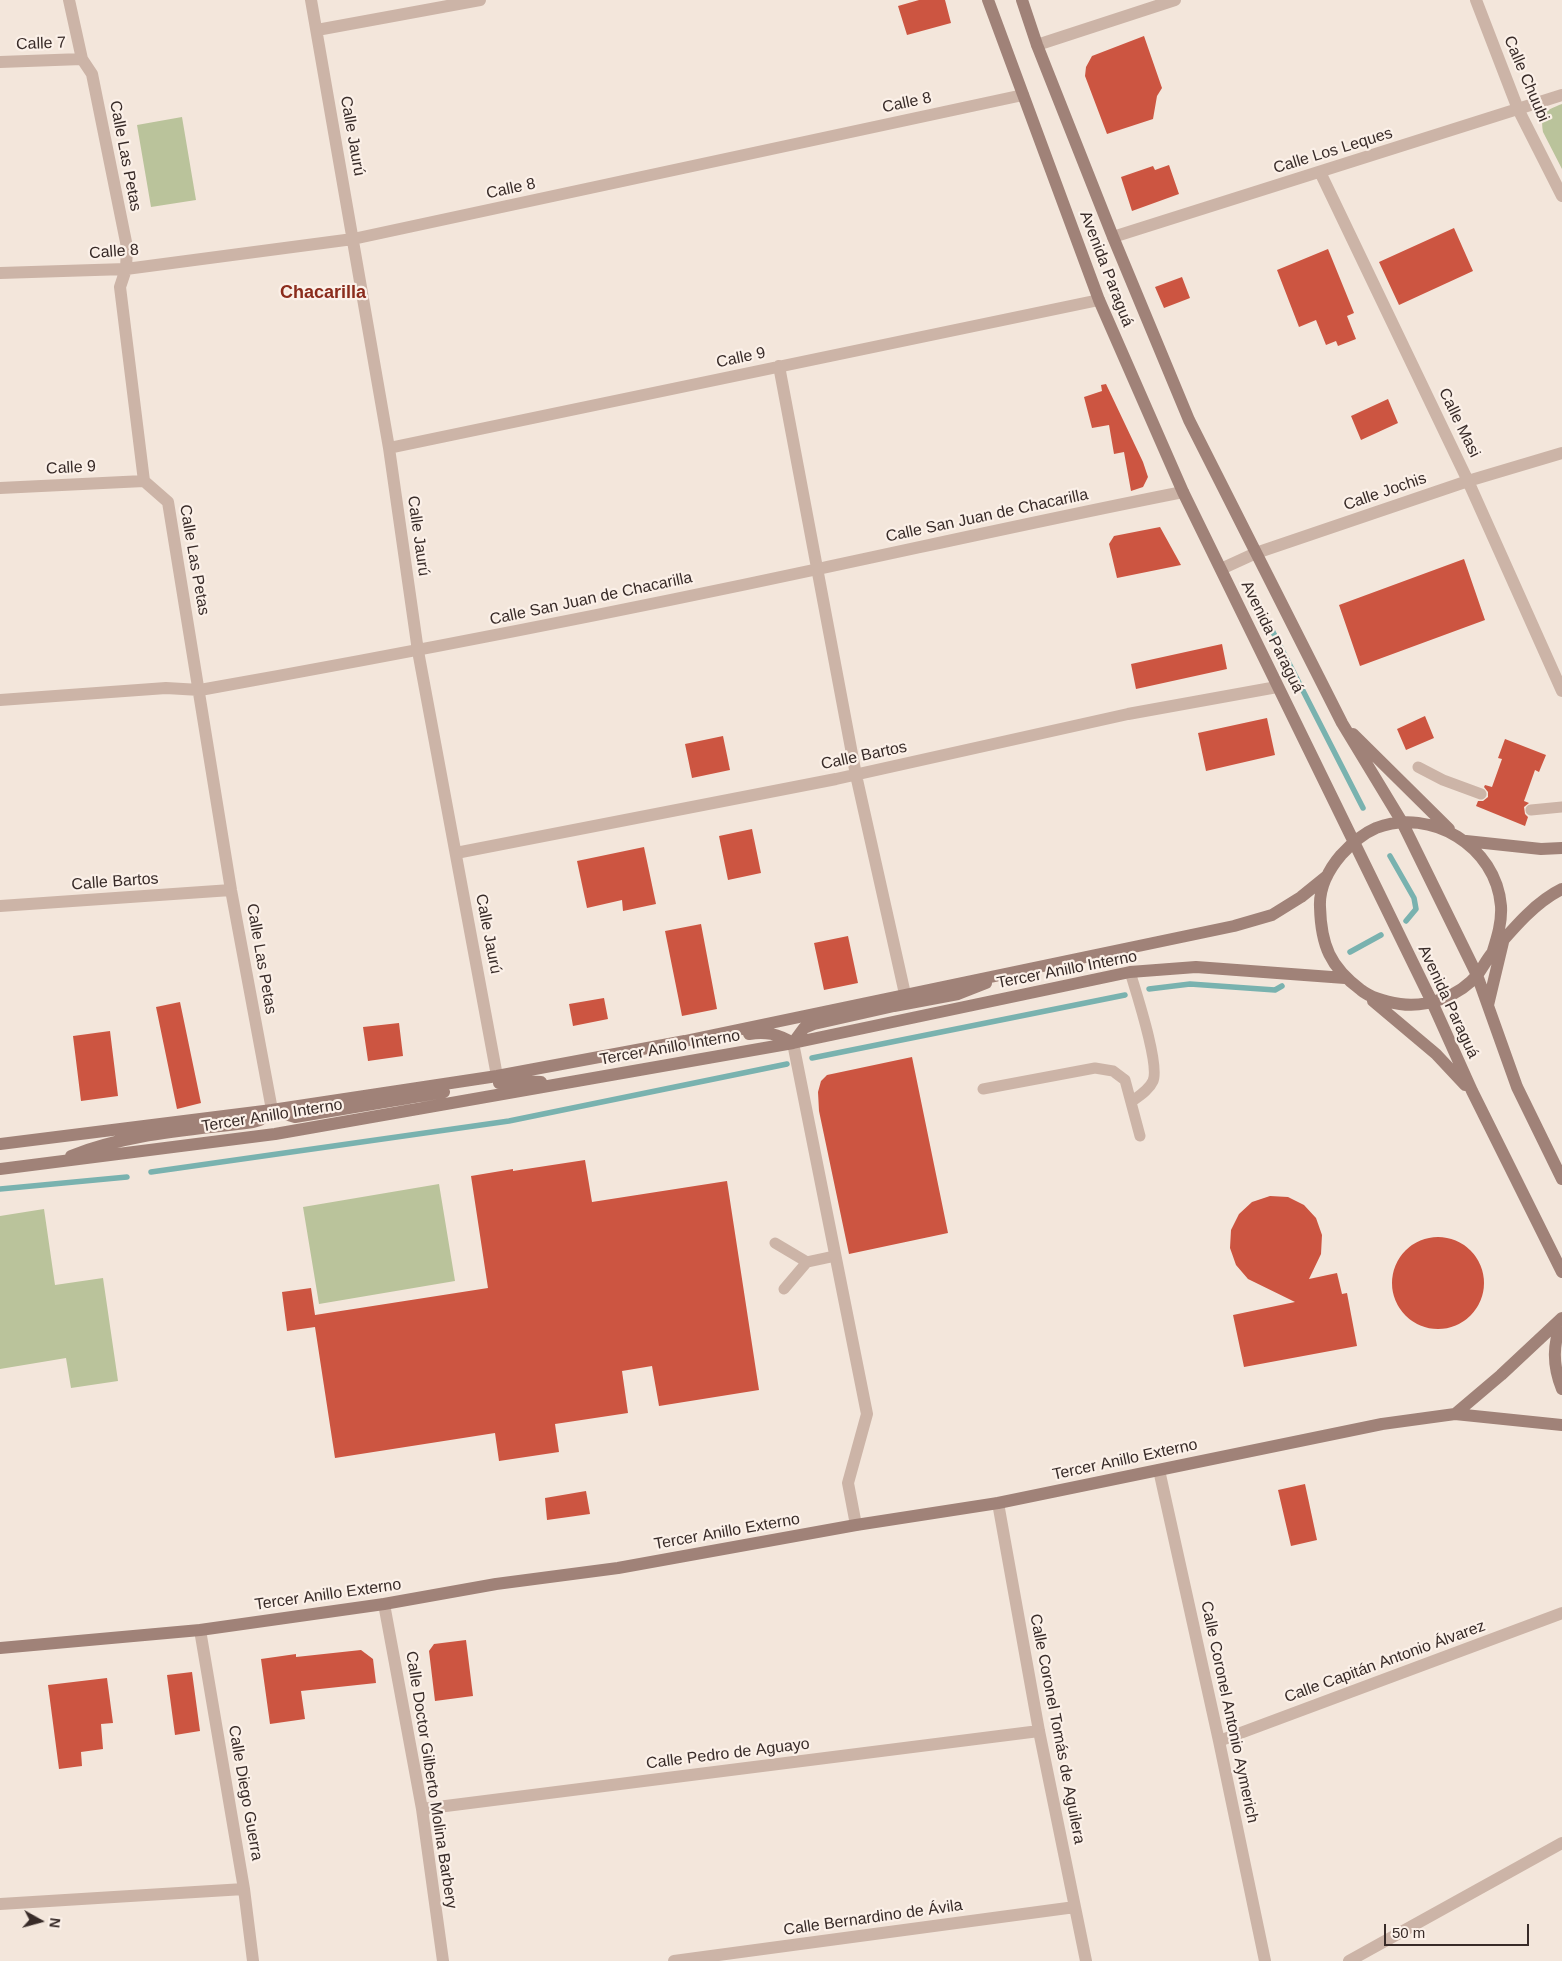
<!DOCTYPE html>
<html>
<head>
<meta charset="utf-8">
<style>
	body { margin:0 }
	#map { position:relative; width:1562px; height:1961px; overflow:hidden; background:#f3e6db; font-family:Helvetica,sans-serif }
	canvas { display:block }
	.north { position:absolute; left:15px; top:1896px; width:50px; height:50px; -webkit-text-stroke:4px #fbf0e8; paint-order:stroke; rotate:97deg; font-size:14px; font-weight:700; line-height:20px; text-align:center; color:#382b28 }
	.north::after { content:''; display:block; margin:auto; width:18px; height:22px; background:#382b28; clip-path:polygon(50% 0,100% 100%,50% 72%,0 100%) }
	.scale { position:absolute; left:1384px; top:1924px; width:145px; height:22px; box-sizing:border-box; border:2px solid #382b28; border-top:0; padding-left:6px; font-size:15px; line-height:18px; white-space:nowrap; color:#382b28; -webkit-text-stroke:4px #fbf0e8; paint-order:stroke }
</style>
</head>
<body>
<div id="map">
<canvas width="1562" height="1961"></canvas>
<div class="north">N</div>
<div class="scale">50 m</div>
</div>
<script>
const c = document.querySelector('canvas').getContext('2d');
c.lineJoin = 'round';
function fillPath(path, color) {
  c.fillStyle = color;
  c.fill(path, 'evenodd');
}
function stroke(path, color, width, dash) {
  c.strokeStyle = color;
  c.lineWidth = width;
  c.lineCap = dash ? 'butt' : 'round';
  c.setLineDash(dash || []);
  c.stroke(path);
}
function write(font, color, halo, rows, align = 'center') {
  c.font = font + ' Helvetica,sans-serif';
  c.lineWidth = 4.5;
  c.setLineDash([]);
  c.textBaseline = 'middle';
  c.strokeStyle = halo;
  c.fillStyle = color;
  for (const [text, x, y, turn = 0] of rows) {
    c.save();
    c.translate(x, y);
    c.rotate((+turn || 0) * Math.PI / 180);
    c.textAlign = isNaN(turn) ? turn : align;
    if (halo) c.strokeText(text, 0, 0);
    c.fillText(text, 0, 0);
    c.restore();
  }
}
fillPath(new Path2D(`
	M1562,104V169L1543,132C1540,113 1546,110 1562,104Z
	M182,117L196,200L151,207L137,125Z
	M439,1184L455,1281L319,1304L303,1207Z
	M44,1209L55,1285L103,1278L118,1381L71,1388L66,1358L0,1369V1216Z`), '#bac39b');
stroke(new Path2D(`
	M1253,593L1363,808
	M1390,856L1414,898L1416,909L1406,921
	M1350,952L1381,935
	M1149,989L1190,984L1275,990L1282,986
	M812,1058L1125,995
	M151,1172L509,1121L787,1064
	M0,1189L127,1177`), '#79b2af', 5.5);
fillPath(new Path2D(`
	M919,0H945L951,23L907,35L898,6Z
	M1144,36L1162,88L1157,96L1153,119L1107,134L1085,76L1086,67L1092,56Z
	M1169,165L1179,194L1132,211L1121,177L1153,166L1155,170Z
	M1454,228L1473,271L1399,305L1379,262Z
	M1328,249L1354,313L1347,316L1356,339L1338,346L1336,341L1326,345L1316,320L1299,327L1277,270Z
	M1182,277L1190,298L1164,308L1155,287Z
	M1106,384L1143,462L1148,477L1143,487L1131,491L1124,452L1114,454L1109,425L1092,428L1084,397L1102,391L1101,385Z
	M1388,399L1398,423L1361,440L1351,416Z
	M1160,527L1181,565L1117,578L1109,544L1114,536Z
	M1464,559L1485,620L1360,666L1339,605Z
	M1222,644L1227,669L1136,689L1131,664Z
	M1425,716L1434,738L1406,750L1397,729Z
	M1267,718L1275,755L1206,771L1198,733Z
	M723,736L730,770L692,778L685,744Z
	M1505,739L1546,755L1539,772L1535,770L1524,801L1529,803L1524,807L1525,814L1528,817L1525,826L1476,806L1478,801H1483L1488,797V792L1484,787L1485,785L1492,787L1502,759L1498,758Z
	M752,829L761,873L728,880L719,836Z
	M644,847L656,904L623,911L622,900L587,908L577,861Z
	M701,924L717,1009L682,1016L665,931Z
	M848,936L858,983L824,990L814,943Z
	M604,998L608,1019L573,1026L569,1004Z
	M180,1002L201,1103L177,1109L156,1007Z
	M399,1023L403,1056L368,1061L363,1027Z
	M110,1031L118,1096L81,1101L73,1036Z
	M912,1057L948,1233L849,1254L819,1111L818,1092L821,1081L827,1075Z
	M585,1160L592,1202L727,1181L759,1390L659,1406L652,1366L622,1371L628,1413L555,1424L559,1452L499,1461L495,1433L335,1458L315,1327L287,1331L282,1292L311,1288L315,1315L488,1288L471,1176L513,1169V1171Z
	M1270,1196L1288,1197L1304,1205L1316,1218L1322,1235L1321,1254L1309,1279L1337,1273L1342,1294L1347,1293L1357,1346L1244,1367L1233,1315L1295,1302L1248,1279L1236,1265L1230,1248L1231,1230L1239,1214L1252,1202Z
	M1392 1283a46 46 0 1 1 92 0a46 46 0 1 1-92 0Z
	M1305,1484L1317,1540L1291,1546L1278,1490Z
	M586,1491L590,1514L547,1520L545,1498Z
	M466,1640L473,1696L435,1701L429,1651L434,1644Z
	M361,1650L373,1659L376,1683L301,1691L305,1719L270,1724L261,1659L296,1654V1657Z
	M192,1672L200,1731L175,1735L167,1675Z
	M107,1678L113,1723L101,1724L103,1749L81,1752L82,1766L59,1769L48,1685Z`), '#cc5541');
stroke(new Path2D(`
	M1418,767L1443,780L1481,794
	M1531,810L1562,807
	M1130,972C1136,992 1160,1065 1153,1081C1149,1090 1139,1096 1131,1102
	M983,1089L1095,1068L1113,1071L1125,1080L1140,1136
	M775,1243L807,1262L835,1256
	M784,1289L807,1262`), '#ccb4a7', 11);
stroke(new Path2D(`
	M69,0L82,59L92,74L127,247L126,269L120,287L144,481L168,502L231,890L272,1110
	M311,0L389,448L418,651L497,1076
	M1476,0L1518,109L1562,196
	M317,30L480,0
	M1037,45L1175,0
	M0,62L82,59
	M1320,172L1468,481L1562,691
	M1113,237L1562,95
	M0,273L126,269L353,239L1023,95
	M779,366L856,775L905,994
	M389,448L1099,300
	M0,488L144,481
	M1221,569L1256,553L1468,481L1562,453
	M0,700L166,688L200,690C407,653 613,613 818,569C940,543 1061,516 1183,492
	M456,853L836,779L1128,714L1277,687
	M0,906L231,890
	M793,1043L867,1414L848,1483L856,1525
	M1159,1470L1219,1741L1265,1961
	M998,1503L1039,1731L1086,1961
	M384,1604L422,1809L443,1961
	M200,1630L244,1889L253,1961
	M1219,1741L1562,1613
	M422,1809L1039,1731
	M0,1904L244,1889
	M674,1961L1075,1907
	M1349,1961L1562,1843`), '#ccb4a7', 12);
stroke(new Path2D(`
	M988,0L1099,300L1183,492L1432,1002L1472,1091L1562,1272
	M1022,0L1037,45L1113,237L1189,420L1342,723L1402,822L1477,975L1517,1087L1562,1179
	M1353,734L1449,829
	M1466,841L1541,849L1562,848
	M1492,954C1497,938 1502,923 1501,906C1496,846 1431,807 1376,828C1362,834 1351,844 1341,855C1329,869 1319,888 1320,907C1321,945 1330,967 1361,990C1372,999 1387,1002 1400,1004C1427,1008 1460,996 1478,974C1483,967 1487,959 1493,952C1512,930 1535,902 1562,889
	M1373,1001L1436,1054L1465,1085
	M1488,1005L1503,942
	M749,1034C766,1031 778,1034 793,1043L804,1028L814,1024L894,1006L958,994L986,983
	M499,1083L517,1081L541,1082
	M0,1144L272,1110L497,1076L685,1041L1234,926L1272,915L1301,897L1327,876
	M71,1156C128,1133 192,1130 253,1122L260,1120L272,1110L295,1117L444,1092
	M0,1169L275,1134L793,1043L1130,972L1196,967L1345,978
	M1562,1320C1553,1344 1552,1364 1562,1389
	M1455,1414L1501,1375L1562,1318
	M0,1648L200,1630L384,1604L496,1584L618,1568L856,1525L998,1503L1382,1424L1455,1414L1562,1425`), '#a08278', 12);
write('16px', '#382b28', '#fbf0e8', [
	["Calle 7",41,44,-2],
	["Calle Chuubi",1526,79,67],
	["Calle 8",907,103,-12],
	["Calle Jaurú",352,136,80],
	["Calle Los Leques",1333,151,-17],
	["Calle Las Petas",125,156,79],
	["Calle 8",511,189,-12],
	["Calle 8",114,252,-4],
	["Avenida Paraguá",1106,269,69],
	["Calle 9",741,358,-12],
	["Calle Masi",1459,423,64],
	["Calle 9",71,468,-3],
	["Calle Jochis",1385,492,-19],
	["Calle San Juan de Chacarilla",987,516,-12],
	["Calle Jaurú",418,536,82],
	["Calle Las Petas",194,560,80],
	["Calle San Juan de Chacarilla",591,599,-12],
	["Avenida Paraguá",1272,637,64],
	["Calle Bartos",864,756,-12],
	["Calle Bartos",115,882,-4],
	["Calle Jaurú",488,934,79],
	["Calle Las Petas",261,959,80],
	["Tercer Anillo Interno",1067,970,-11],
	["Avenida Paraguá",1448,1002,65],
	["Tercer Anillo Interno",670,1048,-10],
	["Tercer Anillo Interno",272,1116,-9],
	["Tercer Anillo Externo",1125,1460,-12],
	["Tercer Anillo Externo",727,1532,-10],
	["Tercer Anillo Externo",328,1595,-8],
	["Calle Capitán Antonio Álvarez",1385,1662,-20],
	["Calle Coronel Antonio Aymerich",1229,1712,78],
	["Calle Coronel Tomás de Aguilera",1057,1729,79],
	["Calle Pedro de Aguayo",728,1754,-7],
	["Calle Doctor Gilberto Molina Barbery",431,1780,81],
	["Calle Diego Guerra",245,1793,80],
	["Calle Bernardino de Ávila",873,1918,-8]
]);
write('bold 18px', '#8b2c1c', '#fbf0e8', [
	["Chacarilla",323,293]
]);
</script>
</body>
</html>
